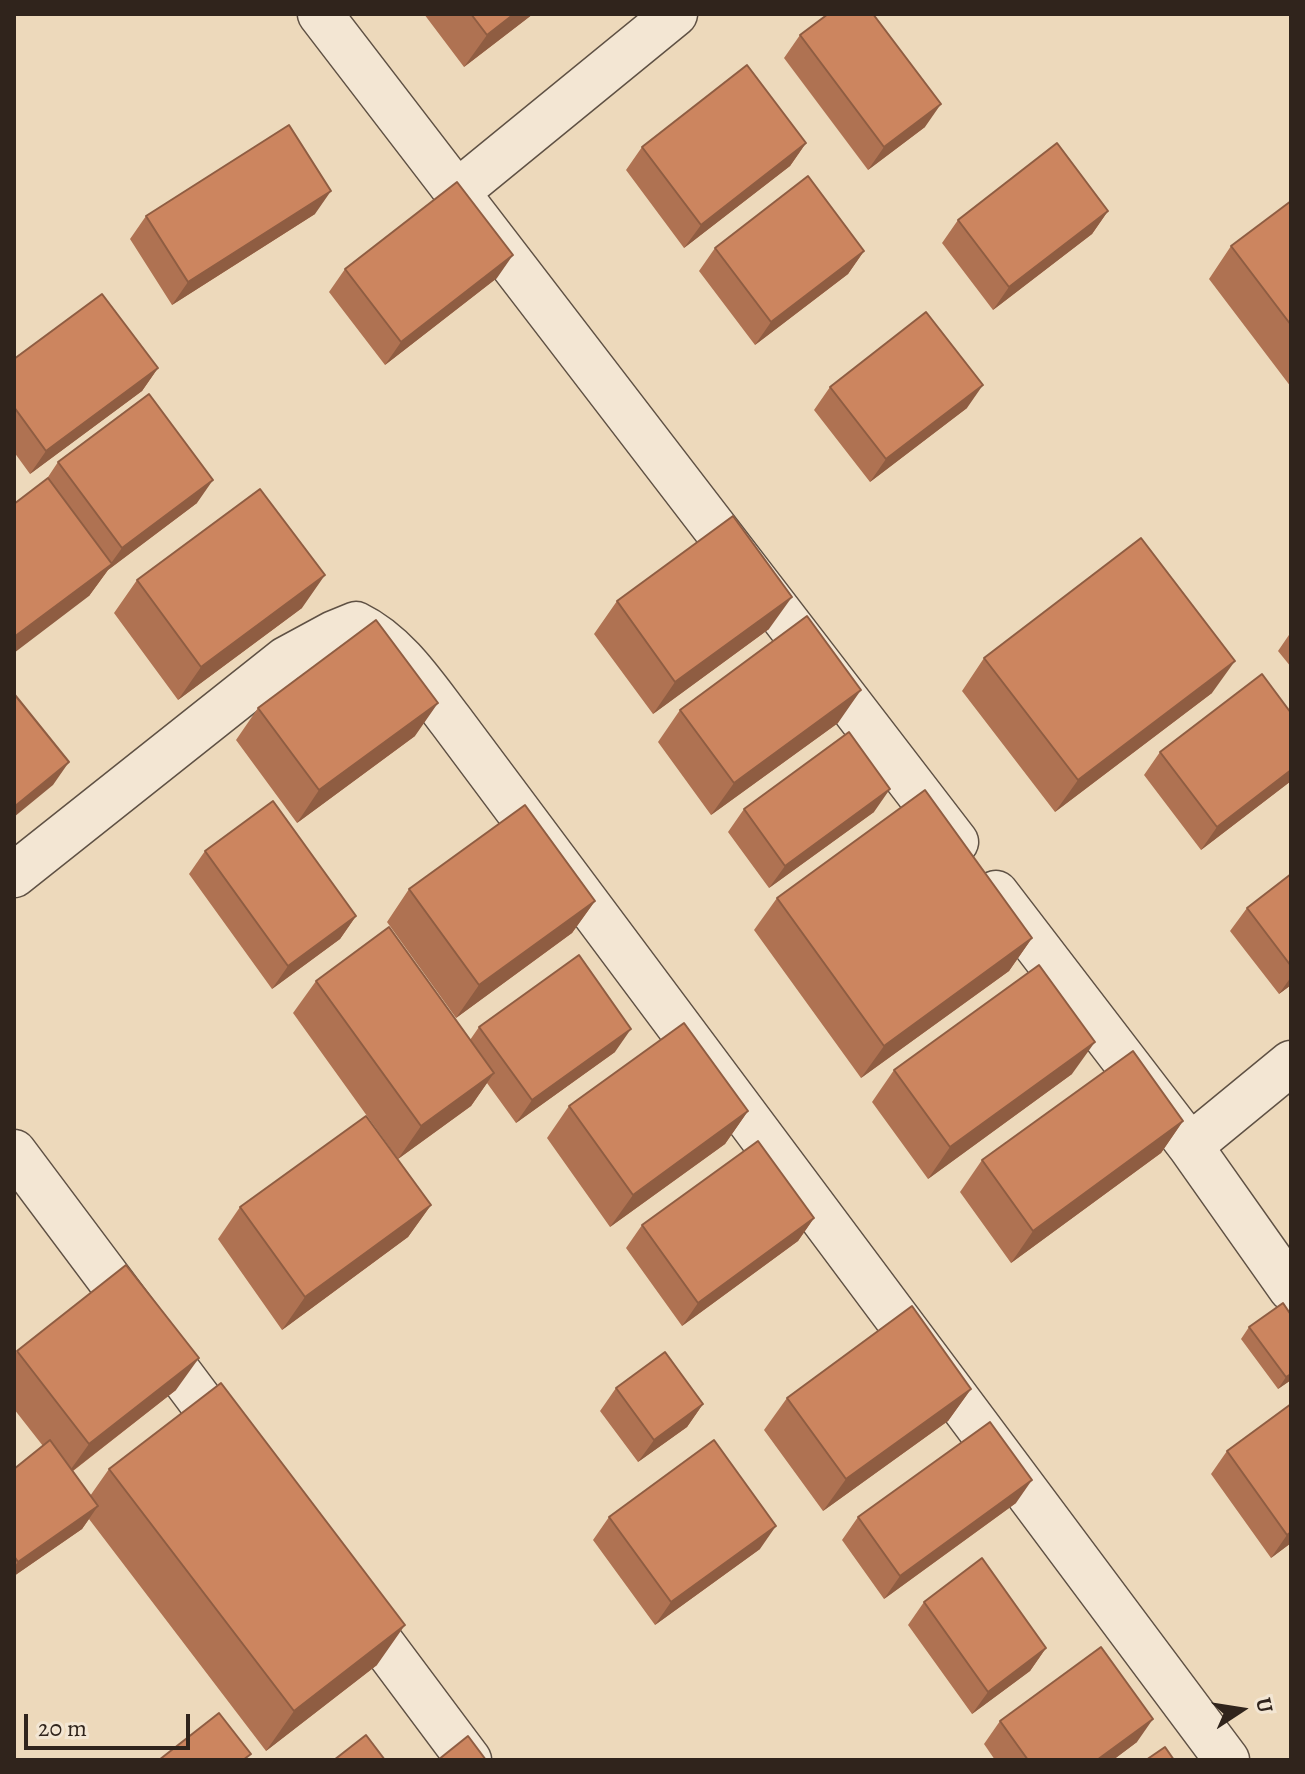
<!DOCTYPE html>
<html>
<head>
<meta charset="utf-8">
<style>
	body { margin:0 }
	#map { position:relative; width:1305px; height:1774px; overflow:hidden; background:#edd9bb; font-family:Alegreya,serif }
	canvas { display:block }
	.frame { position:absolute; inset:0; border:16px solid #30241c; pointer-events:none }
	.north { position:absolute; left:1201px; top:1670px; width:80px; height:80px; -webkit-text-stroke:6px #f3e6d3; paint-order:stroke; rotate:78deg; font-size:22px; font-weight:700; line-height:32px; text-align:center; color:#30241c }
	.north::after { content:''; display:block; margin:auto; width:28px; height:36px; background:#30241c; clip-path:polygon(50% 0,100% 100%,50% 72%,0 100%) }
	.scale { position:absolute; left:24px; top:1714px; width:166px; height:36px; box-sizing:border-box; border:4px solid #30241c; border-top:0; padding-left:10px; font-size:24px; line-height:28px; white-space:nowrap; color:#30241c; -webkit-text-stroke:6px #f3e6d3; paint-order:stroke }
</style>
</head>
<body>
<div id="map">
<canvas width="1305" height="1774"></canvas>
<div class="frame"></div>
<div class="north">U</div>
<div class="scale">20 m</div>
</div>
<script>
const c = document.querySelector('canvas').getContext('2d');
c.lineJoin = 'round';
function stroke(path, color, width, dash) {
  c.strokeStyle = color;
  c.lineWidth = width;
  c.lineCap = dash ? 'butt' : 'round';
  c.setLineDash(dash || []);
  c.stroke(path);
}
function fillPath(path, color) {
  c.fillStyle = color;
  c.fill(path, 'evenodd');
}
const street = new Path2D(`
	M320,14L956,842
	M456,193L675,14
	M14,875L286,659L334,633L356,624C397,644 424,686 451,721L1227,1760
	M996,893L1190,1146L1291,1289
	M1190,1146L1291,1063
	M14,1152L235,1447
	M351,1602L469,1760`);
stroke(street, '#5f5144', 47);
stroke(street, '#f3e6d3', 44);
fillPath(new Path2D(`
	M424,14H533L464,67Z
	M800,35L925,127L868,170L784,58Z
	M806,143L790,166L684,248L626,170L642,147Z
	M1291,201V387L1209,279L1231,246Z
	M1108,211L1092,234L993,310L942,243L958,220Z
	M315,214L172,305L130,239L146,216Z
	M715,248L864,251L848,274L755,345L699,271Z
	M345,269L497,278L385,365L329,292Z
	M14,359L158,368L142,391L30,474L14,452Z
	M830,387L967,408L870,482L814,410Z
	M58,462L197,503L108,570L89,596L46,480Z
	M137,580L302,608L178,700L114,613Z
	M617,601L769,629L653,714L594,634Z
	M1291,632V667L1278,651Z
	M984,658L1212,693L1055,812L962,691Z
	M258,708L415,736L297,823L236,740Z
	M680,710L838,723L711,815L658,742Z
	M1160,752L1291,781L1201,850L1144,775Z
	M744,809L874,812L769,888L728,832Z
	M205,851L356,916L340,939L272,989L189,874Z
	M1291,874V985L1279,994L1230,931L1247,908Z
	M409,889L595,901L572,933L456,1018L387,922Z
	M777,898L1032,938L1009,971L861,1078L754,930Z
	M316,981L470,1040L479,1027L615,1052L516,1123L487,1083L471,1106L398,1159L293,1013Z
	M894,1070L1072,1074L928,1179L872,1102Z
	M569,1106L748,1111L725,1144L610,1227L547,1138Z
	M1183,1121L1161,1153L1011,1263L960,1192L982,1160Z
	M431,1205L408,1237L282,1330L218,1239L240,1207Z
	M814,1218L798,1241L682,1326L626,1248L642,1225Z
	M1249,1327L1291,1380L1278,1389L1241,1339Z
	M17,1351L176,1390L73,1471L90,1496L109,1469L377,1665L266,1751L89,1519L82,1529L14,1576V1469L43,1446L14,1409V1356Z
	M616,1388L703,1404L687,1427L638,1462L600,1411Z
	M971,1389L948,1421L823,1511L764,1430L787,1398Z
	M1291,1404V1543L1271,1558L1211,1474L1227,1451Z
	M1016,1503L884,1599L842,1540L858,1517Z
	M609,1517L760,1549L655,1625L593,1540Z
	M924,1602L1046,1648L1030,1671L972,1714L908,1625Z
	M1000,1721L1137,1742L1113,1760H995L984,1744Z`), '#af7252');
fillPath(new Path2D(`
	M514,14H533L464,67L487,35Z
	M941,104L925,127L868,170L884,147Z
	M806,143L790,166L684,248L701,225Z
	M331,191L315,214L172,305L188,282Z
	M1108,211L1092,234L993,310L1009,287Z
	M864,251L848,274L755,345L771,322Z
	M513,255L497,278L385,365L401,342Z
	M158,368L142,391L30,474L46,451Z
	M983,385L967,408L870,482L886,459Z
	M213,480L197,503L108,570L89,596L14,653V637L109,566L122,548Z
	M325,575L302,608L178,700L201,667Z
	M792,597L769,629L653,714L675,682Z
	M1235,661L1212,693L1055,812L1078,780Z
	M861,690L838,723L711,815L734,783Z
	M438,703L415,736L297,823L319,790Z
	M69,762L53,785L14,817V807Z
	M1291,770V781L1201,850L1217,827Z
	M890,789L874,812L769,888L785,866Z
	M595,901L572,933L456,1018L479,985Z
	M356,916L340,939L272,989L288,966Z
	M1032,938L1009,971L861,1078L884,1046Z
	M1291,977V985L1279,994Z
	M631,1029L615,1052L516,1123L532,1100Z
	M1095,1042L1072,1074L928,1179L950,1147Z
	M494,1073L471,1106L398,1159L421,1126Z
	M748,1111L725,1144L610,1227L633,1195Z
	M1183,1121L1161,1153L1011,1263L1033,1231Z
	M431,1205L408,1237L282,1330L305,1297Z
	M814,1218L798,1241L682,1326L698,1303Z
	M199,1358L176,1390L66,1476L89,1444Z
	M1291,1374V1380L1278,1389L1286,1377Z
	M971,1389L948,1421L823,1511L846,1479Z
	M703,1404L687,1427L638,1462L654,1440Z
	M1032,1480L1016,1503L884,1599L900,1576Z
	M98,1506L82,1529L14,1576V1567L18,1562Z
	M776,1526L760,1549L655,1625L671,1602Z
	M1291,1532V1543L1271,1558L1287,1535Z
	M405,1625L377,1665L266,1751L294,1711Z
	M1046,1648L1030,1671L972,1714L988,1692Z
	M1153,1719L1137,1742L1113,1760H1097Z`), '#8f5d42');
const building = new Path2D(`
	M471,14H514L487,35Z
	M828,14H873L941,104L884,147L800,35Z
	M747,65L806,143L701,225L642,147Z
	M289,125L331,191L188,282L146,216Z
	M1057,143L1108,211L1009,287L958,220Z
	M808,176L864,251L771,322L715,248Z
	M457,182L513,255L401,342L345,269Z
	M1291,201V325L1231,246Z
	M102,294L158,368L46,451L14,407V359Z
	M926,312L983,385L886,459L830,387Z
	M149,394L213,480L122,548L58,462Z
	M48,478L112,564L14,637V504Z
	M260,489L325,575L201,667L137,580Z
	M733,516L792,597L675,682L617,601Z
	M1141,538L1235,661L1078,780L984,658Z
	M807,616L861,690L734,783L680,710Z
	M376,620L438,703L319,790L258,708Z
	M1262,674L1291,713V770L1217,827L1160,752Z
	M15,695L69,762L14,807V696Z
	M849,732L890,789L785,866L744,809Z
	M925,790L1032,938L884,1046L777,898Z
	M273,801L356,916L288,966L205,851Z
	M525,805L595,901L479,985L409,889Z
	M1291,874V966L1247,908Z
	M389,927L494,1073L421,1126L316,981Z
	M579,955L631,1029L532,1100L479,1027Z
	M1039,965L1095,1042L950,1147L894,1070Z
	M684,1023L748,1111L633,1195L569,1106Z
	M1133,1051L1183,1121L1033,1231L982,1160Z
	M366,1116L431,1205L305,1297L240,1207Z
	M758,1141L814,1218L698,1303L642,1225Z
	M126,1265L199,1358L89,1444L17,1351Z
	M1283,1303L1291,1315V1374L1286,1377L1249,1327Z
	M912,1306L971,1389L846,1479L787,1398Z
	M665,1352L703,1404L654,1440L616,1388Z
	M221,1383L405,1625L294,1711L109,1469Z
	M1291,1404V1532L1287,1535L1227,1451Z
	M990,1422L1032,1480L900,1576L858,1517Z
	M50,1440L98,1506L18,1562L14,1556V1469Z
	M714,1440L776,1526L671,1602L609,1517Z
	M982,1558L1046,1648L988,1692L924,1602Z
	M1101,1647L1153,1719L1097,1760H1028L1000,1721Z
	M219,1713L251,1754L243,1760H159Z
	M366,1735L385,1760H334Z
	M468,1736L486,1760H438Z
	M1165,1747L1174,1760H1146Z`);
fillPath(building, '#cc855f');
stroke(building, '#8f5d42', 2);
</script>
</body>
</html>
